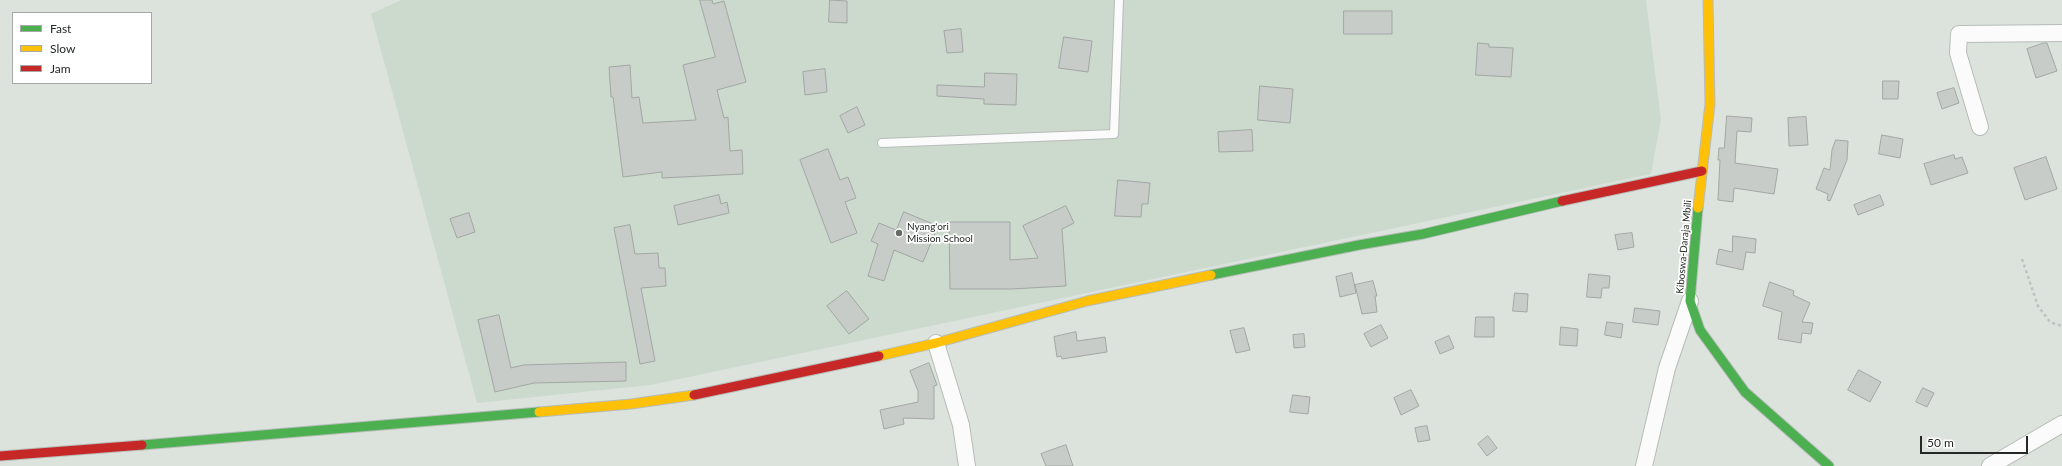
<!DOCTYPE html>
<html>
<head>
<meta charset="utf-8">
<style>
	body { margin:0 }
	#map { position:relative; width:2062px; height:466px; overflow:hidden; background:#dce3dd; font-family:Lato,sans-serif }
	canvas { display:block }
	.legend { position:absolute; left:12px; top:12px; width:140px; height:72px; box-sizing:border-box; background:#fff; border:1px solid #a7a9a8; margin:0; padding:5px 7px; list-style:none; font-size:12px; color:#242925 }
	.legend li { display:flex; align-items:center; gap:8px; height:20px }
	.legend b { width:20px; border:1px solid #a7a9a8 }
	.scale { position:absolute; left:1920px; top:436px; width:108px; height:18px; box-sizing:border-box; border:2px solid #242925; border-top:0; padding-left:5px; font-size:12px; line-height:14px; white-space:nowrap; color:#242925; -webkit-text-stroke:3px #fff; paint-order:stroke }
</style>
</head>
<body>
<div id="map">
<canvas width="2062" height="466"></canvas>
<ul class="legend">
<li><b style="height:5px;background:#4caf50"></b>Fast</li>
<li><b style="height:5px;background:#ffc107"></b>Slow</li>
<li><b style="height:5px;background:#c62828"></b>Jam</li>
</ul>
<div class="scale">50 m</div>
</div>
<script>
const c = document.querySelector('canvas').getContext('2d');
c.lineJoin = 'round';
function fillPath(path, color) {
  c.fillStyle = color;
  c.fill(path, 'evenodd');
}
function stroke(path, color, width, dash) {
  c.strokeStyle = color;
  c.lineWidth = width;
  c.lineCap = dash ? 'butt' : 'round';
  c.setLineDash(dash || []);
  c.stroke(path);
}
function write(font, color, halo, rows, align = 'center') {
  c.font = font + ' Lato,sans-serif';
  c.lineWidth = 3.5;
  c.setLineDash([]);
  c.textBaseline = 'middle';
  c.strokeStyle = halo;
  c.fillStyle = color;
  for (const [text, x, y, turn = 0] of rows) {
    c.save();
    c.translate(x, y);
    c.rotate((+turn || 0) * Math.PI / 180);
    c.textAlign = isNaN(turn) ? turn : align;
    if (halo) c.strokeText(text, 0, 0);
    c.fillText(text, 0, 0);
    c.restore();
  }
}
fillPath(new Path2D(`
	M401,0H1646L1661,120L1651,174L651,385L477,403L371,14Z`), '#ccdace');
const building = new Path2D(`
	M700,0H712L713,4L724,1L746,82L717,90L724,118L728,117L730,151L742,150L743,174L662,178V172L623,177L613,97H611L609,67L630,65L632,98L639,97L643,123L696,120L683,65L715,57Z
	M830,0L847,1V23L829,22Z
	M1344,11H1392V34H1344Z
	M961,29L963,52L947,53L944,31Z
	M1064,37L1092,41L1088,72L1059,68Z
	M1478,43L1489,44V47L1513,48L1511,77L1476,75Z
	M2044,43H2047L2057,71L2036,78L2027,49Z
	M825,69L827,92L805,95L803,72Z
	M985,73L1017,74L1016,105L984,104V99L937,96V85L984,87Z
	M1883,81H1899L1898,99H1883Z
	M1260,86L1293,89L1290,123L1258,120Z
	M1954,88L1959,103L1942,109L1937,93Z
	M857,107L865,125L848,133L840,116Z
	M1727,116L1752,118L1751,132L1737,131L1735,163L1778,169L1774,194L1734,188L1733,202L1718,200L1720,160H1718L1719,148H1724Z
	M1806,117L1808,145L1789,146L1788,118Z
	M1252,130L1253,151L1219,152L1218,132Z
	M1882,135L1903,139L1900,158L1879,154Z
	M1836,140L1848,141L1847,160L1830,201L1827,200L1828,194L1816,189L1824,168L1830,170L1832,150Z
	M828,149L840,180L848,177L856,198L845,202L857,233L831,243L800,160Z
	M1954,155L1955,159L1962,157L1968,173L1931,185L1924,164Z
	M2046,157L2057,189L2025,200L2014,168Z
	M1118,180L1150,183L1148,204H1142L1141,217L1115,216Z
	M719,195L721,204L727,202L729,213L678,225L674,206Z
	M1880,195L1884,205L1858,215L1854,205Z
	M1066,206L1074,223L1062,229L1066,286L1011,289H950L949,222H1010V260L1038,258L1023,226Z
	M904,212L938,226L923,262L894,250L884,281L868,276L878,244L871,241L879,223L896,230Z
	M469,213L475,232L457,238L450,219Z
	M630,225L635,254L658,253L659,268H665L666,286L641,288L655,361L640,364L614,228Z
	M1632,233L1634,247L1618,250L1615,235Z
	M1733,236L1756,239L1755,253L1746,252L1743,270L1716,264L1719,249L1732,252Z
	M1352,273L1356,293L1340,297L1336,277Z
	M1589,274L1610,276L1609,288H1602L1601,298L1587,297Z
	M1373,281L1377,296H1375L1377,312L1362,314L1355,285Z
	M1770,282L1794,291L1793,295L1810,303L1802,322L1813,323L1811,334L1802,333L1801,343L1778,339L1782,312L1763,306Z
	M847,291L869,319L849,334L827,306Z
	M1515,293L1528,294L1527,312L1513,311Z
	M1635,308L1660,311L1658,325L1633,322Z
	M499,315L511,368L523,365L626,362V381L534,383L495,392L478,320Z
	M1476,317H1494V337H1475Z
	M1607,322L1623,324L1621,338L1605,335Z
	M1381,325L1388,338L1371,347L1364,334Z
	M1561,327L1578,329L1577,346L1560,345Z
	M1244,328L1250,350L1236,353L1230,331Z
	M1076,332L1077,341L1105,337L1107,352L1062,359L1061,356L1057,357L1054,337Z
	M1304,334L1305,347L1294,348L1293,335Z
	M1449,336L1454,348L1440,354L1435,342Z
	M929,363L937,385L934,386V419L903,418L904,424L884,429L880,410L918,402V391L910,371Z
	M1859,370L1881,382L1870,402L1848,390Z
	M1923,388L1934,393L1927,407L1916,402Z
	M1411,390L1419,406L1401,415L1394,398Z
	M1293,395L1310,397L1308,414L1290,412Z
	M1427,426L1430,440L1418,442L1415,428Z
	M1488,436L1497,448L1487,456L1478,444Z
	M1066,445L1073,466H1046L1041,454Z`);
fillPath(building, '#c7ccc8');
stroke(building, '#a2a7a3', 1);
const lane = new Path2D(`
	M882,143L1114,134L1119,0`);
const street = new Path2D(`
	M1980,127L1958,53L1959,34L2062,33
	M936,343L961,425L967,466
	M1644,466L1667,368L1690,301
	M1990,466L2062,424`);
const fast = new Path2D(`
	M1698,208L1690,301L1700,330L1745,392L1829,466
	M1211,275L1359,245L1423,234L1562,201
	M142,445L539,412`);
const slow = new Path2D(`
	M1698,208L1710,104L1708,0
	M879,356L936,343L1087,301L1211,275
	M539,412L631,404L694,395`);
const jam = new Path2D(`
	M1562,201L1702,171
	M694,395L879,356
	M0,456L142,445`);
stroke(lane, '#b7bcb8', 10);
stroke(street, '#b7bcb8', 18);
stroke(fast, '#b7bcb8', 11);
stroke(slow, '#b7bcb8', 11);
stroke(jam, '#b7bcb8', 11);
stroke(new Path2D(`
	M2022,259L2038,306L2050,322L2062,326`), '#bfc2c0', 2.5, [3, 3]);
stroke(lane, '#fafbfa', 8);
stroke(street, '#fafbfa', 16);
stroke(fast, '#4caf50', 9);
stroke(slow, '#ffc107', 9);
stroke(jam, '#c62828', 9);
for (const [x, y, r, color] of [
	[899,233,4,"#646a65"]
]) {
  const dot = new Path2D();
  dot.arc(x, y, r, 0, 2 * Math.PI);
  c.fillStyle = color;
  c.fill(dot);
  stroke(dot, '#fff', 1.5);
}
write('10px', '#242925', '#fff', [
	["Nyang'ori",907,227],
	["Mission School",907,239]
], 'left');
write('10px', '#242925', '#fff', [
	["Kiboswa-Daraja Mbili",1684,247,-85]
]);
</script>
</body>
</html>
